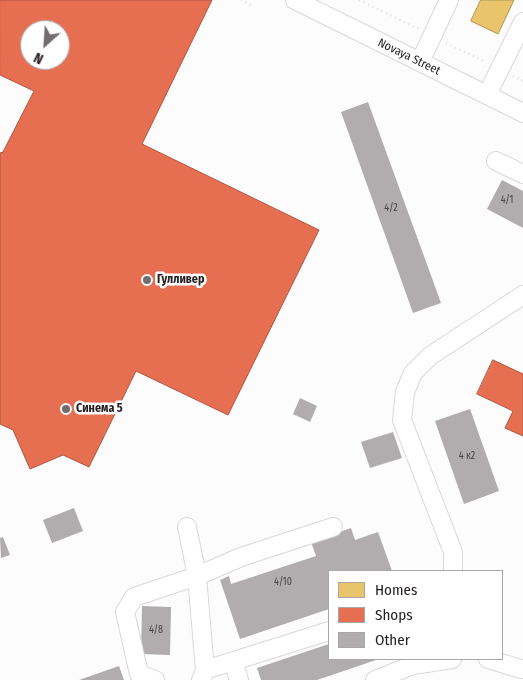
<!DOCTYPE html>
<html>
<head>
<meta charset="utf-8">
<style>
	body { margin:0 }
	#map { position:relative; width:523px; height:680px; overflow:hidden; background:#fdfcfc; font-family:"Fira Sans Condensed",sans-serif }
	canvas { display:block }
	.legend { position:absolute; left:328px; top:570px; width:175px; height:90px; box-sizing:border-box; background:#fff; border:1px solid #a9a6a7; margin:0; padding:6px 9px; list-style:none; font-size:15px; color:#272023 }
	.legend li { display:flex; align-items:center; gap:10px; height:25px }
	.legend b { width:25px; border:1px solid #a9a6a7 }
	.north { position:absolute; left:20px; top:20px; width:50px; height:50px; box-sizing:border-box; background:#fff; border:1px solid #a9a6a7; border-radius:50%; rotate:206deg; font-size:14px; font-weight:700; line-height:20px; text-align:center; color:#272023 }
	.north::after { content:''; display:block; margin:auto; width:18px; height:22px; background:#726d6f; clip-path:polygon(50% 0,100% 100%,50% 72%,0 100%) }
</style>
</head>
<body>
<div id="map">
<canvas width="523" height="680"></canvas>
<ul class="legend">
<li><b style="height:14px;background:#e9c46a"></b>Homes</li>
<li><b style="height:14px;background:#e76f51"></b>Shops</li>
<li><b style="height:14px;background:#b1adae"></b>Other</li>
</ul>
<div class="north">N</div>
</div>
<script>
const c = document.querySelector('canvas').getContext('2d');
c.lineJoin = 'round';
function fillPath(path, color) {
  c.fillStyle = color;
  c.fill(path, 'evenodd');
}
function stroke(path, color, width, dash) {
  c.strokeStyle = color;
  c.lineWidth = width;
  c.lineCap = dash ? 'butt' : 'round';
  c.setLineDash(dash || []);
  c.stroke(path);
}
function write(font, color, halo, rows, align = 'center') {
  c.font = font + ' "Fira Sans Condensed",sans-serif';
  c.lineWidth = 5;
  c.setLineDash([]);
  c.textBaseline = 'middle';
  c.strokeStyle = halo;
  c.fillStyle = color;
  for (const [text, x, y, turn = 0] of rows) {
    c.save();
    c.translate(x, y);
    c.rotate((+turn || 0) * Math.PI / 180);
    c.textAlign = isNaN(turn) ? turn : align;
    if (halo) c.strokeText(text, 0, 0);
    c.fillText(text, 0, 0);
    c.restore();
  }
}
const homes = new Path2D(`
	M481,0H514L498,34L471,21Z`);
fillPath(homes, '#e9c46a');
stroke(homes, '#af9355', 1);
const shops = new Path2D(`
	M0,0H212L142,144L319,230L228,415L136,371L89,467L63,455L30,469L13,430L0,424V153L3,152L34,91L0,75ZM30,30H60V60H30Z
	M493,360L523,374V436L505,428L513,411L477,394Z`);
fillPath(shops, '#e76f51');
stroke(shops, '#ad5743', 1);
fillPath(new Path2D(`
	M368,102L441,303L413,313L341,112Z
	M502,180L523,191V228L487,209Z
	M300,398L317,406L310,422L293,414Z
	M470,409L499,491L464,504L435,421Z
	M393,432L402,458L370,468L361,442Z
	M74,508L83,531L52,543L43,520Z
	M351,528L355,540L378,532L392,571H329V609L240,639L220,580L229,576L231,584L316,556L311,542Z
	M3,537L10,555L1,558L0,538Z
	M142,606L171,607L170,655L141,654Z
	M329,644V659H379L317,680H261L257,668Z
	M119,666L124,680H79Z`), '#b1adae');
const minor = new Path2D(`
	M295,0L523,113
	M420,62L449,0
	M487,95L523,22
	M496,161L523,174
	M187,527L197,576L205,670L201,680
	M453,571V552L402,420L405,392L413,373L430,356L523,295
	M488,659L521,669
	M233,661L239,680
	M205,670L329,631
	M155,680L139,674L125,612L134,597L197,576L241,557L333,527
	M375,680L413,665L452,659`);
stroke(minor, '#dbd7d8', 20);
stroke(new Path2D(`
	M241,0L253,6
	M359,0L419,29
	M446,43L486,62
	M513,76L523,81`), '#dedede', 2.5, [1, 4]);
stroke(minor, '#fff', 18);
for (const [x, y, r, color] of [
	[147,280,5,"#726d6f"],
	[66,409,5,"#726d6f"]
]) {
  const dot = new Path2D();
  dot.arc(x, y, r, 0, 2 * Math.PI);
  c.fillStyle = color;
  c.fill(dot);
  stroke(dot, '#fff', 2);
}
write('10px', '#4a4346', null, [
	["4/1",507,200],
	["4/2",391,208],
	["4 к2",467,456],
	["4/10",283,582],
	["4/8",156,630]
]);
write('12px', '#272023', '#fff', [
	["Novaya Street",409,57,26]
]);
write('bold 12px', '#272023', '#fff', [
	["Гулливер",157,280],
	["Синема 5",76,409]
], 'left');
</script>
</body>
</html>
